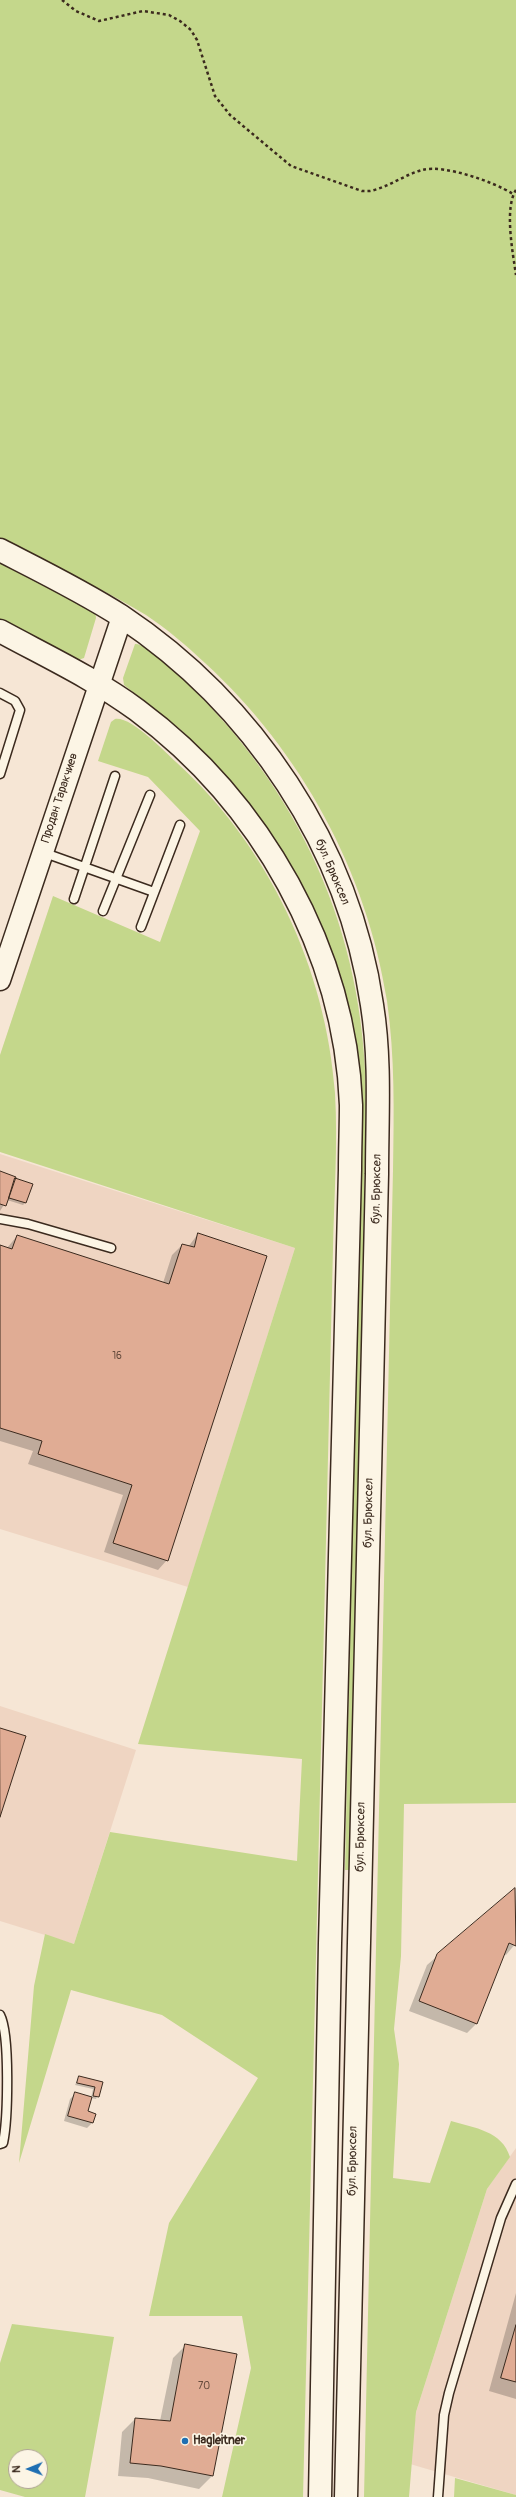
<!DOCTYPE html>
<html>
<head>
<meta charset="utf-8">
<style>
	body { margin:0 }
	#map { position:relative; width:516px; height:2497px; overflow:hidden; background:#f6e6d5; font-family:Pangolin,sans-serif }
	canvas { display:block }
	.north { position:absolute; left:8px; top:2449px; width:40px; height:40px; box-sizing:border-box; background:#fcf5e5; border:1px solid #afa495; border-radius:50%; rotate:269deg; font-size:11px; font-weight:700; line-height:16px; text-align:center; color:#3b2a1e }
	.north::after { content:''; display:block; margin:auto; width:14px; height:18px; background:#1f6fb2; clip-path:polygon(50% 0,100% 100%,50% 72%,0 100%) }
</style>
</head>
<body>
<div id="map">
<canvas width="516" height="2497"></canvas>
<div class="north">N</div>
</div>
<script>
const c = document.querySelector('canvas').getContext('2d');
c.lineJoin = 'round';
function fillPath(path, color) {
  c.fillStyle = color;
  c.fill(path, 'evenodd');
}
function stroke(path, color, width, dash) {
  c.strokeStyle = color;
  c.lineWidth = width;
  c.lineCap = dash ? 'butt' : 'round';
  c.setLineDash(dash || []);
  c.stroke(path);
}
function write(font, color, halo, rows, align = 'center') {
  c.font = font + ' Pangolin,sans-serif';
  c.lineWidth = 3.5;
  c.setLineDash([]);
  c.textBaseline = 'middle';
  c.strokeStyle = halo;
  c.fillStyle = color;
  for (const [text, x, y, turn = 0] of rows) {
    c.save();
    c.translate(x, y);
    c.rotate((+turn || 0) * Math.PI / 180);
    c.textAlign = isNaN(turn) ? turn : align;
    if (halo) c.strokeText(text, 0, 0);
    c.fillText(text, 0, 0);
    c.restore();
  }
}
fillPath(new Path2D(`
	M0,1154L295,1248L188,1587L0,1529Z
	M0,1706L136,1750L74,1944L0,1921Z
	M516,2148V2495L410,2464L416,2412L487,2189Z`), '#efd5c2');
fillPath(new Path2D(`
	M0,0H516V1803L404,1804L401,1956L394,2029L399,2064L393,2178L430,2183L451,2121C475,2128 502,2131 510,2157L487,2189L416,2412L409,2497H364L393,1170C394,1113 395,1057 387,1001C367,872 301,751 205,663C187,646 167,629 146,615C100,587 48,563 0,538Z
	M0,562L95,611L96,618L84,658L78,660L0,620Z
	M135,644C146,643 180,676 189,685C308,801 368,946 366,1112L350,1870H345L359,1194L329,948L301,884L267,828L249,803L205,753L180,729L124,685L123,678Z
	M115,719C131,716 164,751 176,762C269,846 326,969 335,1093C338,1145 334,1198 333,1249L303,2497H222L251,2368L242,2316H149L169,2223L258,2078L162,2015L71,1990L19,2163L34,1986L45,1934L74,1944L110,1832L297,1861L302,1759L138,1744L295,1248L0,1152V1055L53,896L160,942L200,831L148,777L98,761L111,722Z
	M12,2324L114,2337L85,2497H25L0,2490V2363ZM16,2457H40V2481H16Z
	M455,2478L516,2495V2497H454Z`), '#c4d78b');
fillPath(new Path2D(`
	M0,1173L25,1203L23,1205L7,1200L0,1211Z
	M198,1234L167,1560L158,1570L104,1552L123,1495L28,1464L33,1451L0,1441V1246L7,1248L17,1236L163,1283L172,1255L182,1245L188,1247Z
	M515,1889L516,1943L506,1955L503,1954L477,2023L467,2033L409,2011L427,1965Z
	M79,2077L102,2082L96,2099L91,2098L93,2089L75,2085Z
	M75,2094L92,2123L87,2128L64,2121L70,2099Z
	M516,2293V2399L489,2391Z
	M186,2345L212,2476L199,2489L148,2478L118,2476L122,2432L135,2419L160,2421L173,2358Z`), '#0003');
const building = new Path2D(`
	M0,1171L16,1177L6,1206L0,1204Z
	M15,1178L33,1184L26,1203L9,1198Z
	M198,1233L267,1256L168,1561L113,1543L132,1485L38,1454L42,1441L0,1428V1245L12,1249L17,1235L169,1284L182,1244L194,1247Z
	M0,1728L26,1736L0,1817Z
	M515,1888L516,1946L509,1943L477,2024L419,2001L437,1954Z
	M79,2076L103,2082L99,2097L93,2096L95,2087L77,2083Z
	M75,2092L92,2097L88,2111L96,2114L93,2123L68,2116Z
	M516,2325V2382L501,2378Z
	M185,2344L237,2354L213,2476L161,2466L130,2463L135,2418L170,2421Z`);
fillPath(building, '#e0ac94');
stroke(building, '#3b2a1e', 1);
const service = new Path2D(`
	M0,693L15,701L20,710L0,774
	M42,852L154,892
	M74,899L115,776
	M103,911L150,795
	M141,927L180,825
	M0,1219L28,1224L111,1248
	M0,2015C10,2034 8,2119 3,2143L0,2144
	M438,2497L444,2415L449,2393L501,2218L516,2184`);
const tertiary = new Path2D(`
	M0,980L122,617`);
const primary = new Path2D(`
	M0,550C41,571 82,591 121,616C253,704 349,846 372,1005C381,1061 377,1118 377,1174L346,2497
	M0,631C46,656 95,679 137,710C261,802 345,950 351,1105C351,1126 350,1148 350,1170L330,1943L320,2497`);
stroke(service, '#3b2a1e', 11);
stroke(tertiary, '#3b2a1e', 23);
stroke(primary, '#3b2a1e', 25);
stroke(new Path2D(`
	M62,0L76,11L99,21L143,11L169,15L180,21L191,30L197,40L215,96L230,115L291,166L362,191H370C389,187 404,175 422,170C444,164 494,182 513,194
	M516,190C504,208 513,254 516,275`), '#3b2a1e', 2.5, [3, 3]);
stroke(service, '#fcf5e5', 8);
stroke(tertiary, '#fcf5e5', 20);
stroke(primary, '#fcf5e5', 22);
for (const [x, y, r, color] of [
	[185,2441,4,"#1f6fb2"]
]) {
  const dot = new Path2D();
  dot.arc(x, y, r, 0, 2 * Math.PI);
  c.fillStyle = color;
  c.fill(dot);
  stroke(dot, '#fcf5e5', 1.5);
}
write('10px', '#644a3c', null, [
	["16",117,1356],
	["70",204,2386]
]);
write('12px', '#3b2a1e', '#fcf5e5', [
	["Продан Таракчиев",60,798,-72],
	["бул. Брюксел",332,872,67],
	["бул. Брюксел",377,1189,-89],
	["бул. Брюксел",369,1513,-89],
	["бул. Брюксел",361,1837,-89],
	["бул. Брюксел",353,2161,-89]
]);
write('bold 12px', '#3b2a1e', '#fcf5e5', [
	["Hagleitner",193,2441]
], 'left');
</script>
</body>
</html>
